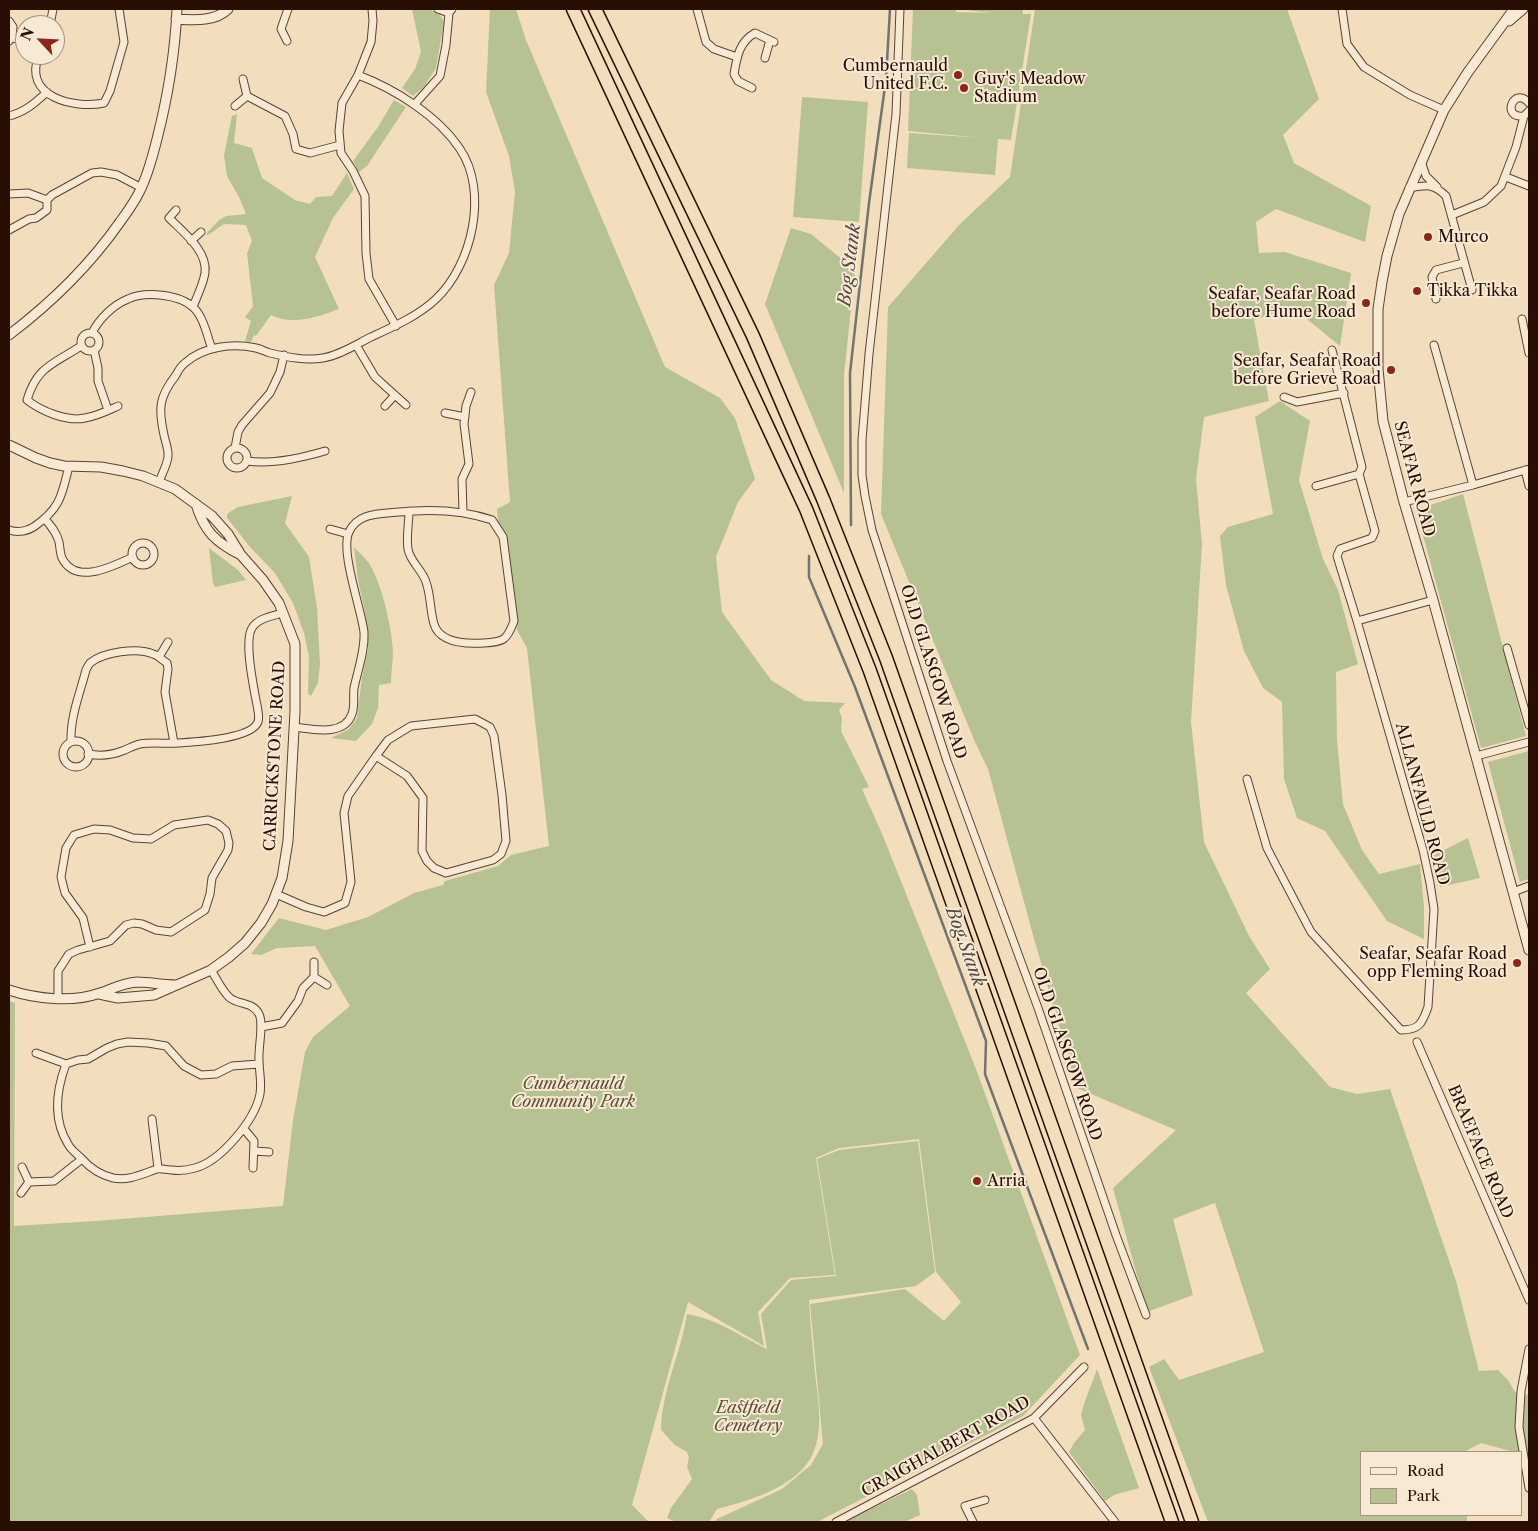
<!DOCTYPE html>
<html>
<head>
<meta charset="utf-8">
<style>
	body { margin:0 }
	#map { position:relative; width:1538px; height:1531px; overflow:hidden; background:#f2ddbd; font-family:"Libre Caslon Text",serif }
	canvas { display:block }
	.frame { position:absolute; inset:0; border:10px solid #290e04; pointer-events:none }
	.legend { position:absolute; left:1360px; top:1451px; width:162px; height:65px; box-sizing:border-box; background:#f7e9d4; border:1px solid #a59181; margin:0; padding:6px 9px; list-style:none; font-size:15px; color:#290e04 }
	.legend li { display:flex; align-items:center; gap:10px; height:25px }
	.legend b { width:25px; border:1px solid #a59181 }
	.north { position:absolute; left:15px; top:15px; width:50px; height:50px; box-sizing:border-box; background:#f7e9d4; border:1px solid #a59181; border-radius:50%; rotate:295deg; font-size:14px; font-weight:700; line-height:20px; text-align:center; color:#290e04 }
	.north::after { content:''; display:block; margin:auto; width:18px; height:22px; background:#8f2418; clip-path:polygon(50% 0,100% 100%,50% 72%,0 100%) }
</style>
</head>
<body>
<div id="map">
<canvas width="1538" height="1531"></canvas>
<div class="frame"></div>
<ul class="legend">
<li><b style="height:6px;background:#f7e9d4"></b>Road</li>
<li><b style="height:14px;background:#b7c293"></b>Park</li>
</ul>
<div class="north">N</div>
</div>
<script>
const c = document.querySelector('canvas').getContext('2d');
c.lineJoin = 'round';
function fillPath(path, color) {
  c.fillStyle = color;
  c.fill(path, 'evenodd');
}
function stroke(path, color, width, dash) {
  c.strokeStyle = color;
  c.lineWidth = width;
  c.lineCap = dash ? 'butt' : 'round';
  c.setLineDash(dash || []);
  c.stroke(path);
}
function write(font, color, halo, rows, align = 'center') {
  c.font = font + ' "Libre Caslon Text",serif';
  c.lineWidth = 4;
  c.setLineDash([]);
  c.textBaseline = 'middle';
  c.strokeStyle = halo;
  c.fillStyle = color;
  for (const [text, x, y, turn = 0] of rows) {
    c.save();
    c.translate(x, y);
    c.rotate((+turn || 0) * Math.PI / 180);
    c.textAlign = isNaN(turn) ? turn : align;
    if (halo) c.strokeText(text, 0, 0);
    c.fillText(text, 0, 0);
    c.restore();
  }
}
fillPath(new Path2D(`
	M412,9H430L440,15L444,22L436,68L424,87L413,96L402,88L415,69L421,52Z
	M490,9H516L526,40L665,367L720,398L735,418L755,479L738,502L716,557L722,612L771,680L804,701L845,703L839,710L842,718L841,731L869,787L862,789L883,836L976,1069L1080,1355L1023,1416L817,1522H715L717,1519L782,1489L811,1465L823,1444L810,1304L905,1289L944,1321L961,1302L936,1272L919,1139L839,1148L816,1158L835,1275L790,1278L758,1312L764,1346L688,1302L632,1505L649,1522H9V1001L15,1003L14,1226L96,1221L283,1206L293,1120L305,1052L313,1037L350,1006L315,946L277,948L261,955L251,954L279,918L326,930L368,917L414,893L443,885L445,881L498,866L511,855L549,846L527,648L517,630L506,534L498,522L497,509L510,502L494,285L509,253L515,192L509,156L486,92Z
	M913,9H956V12L991,13L958,9H1023V14H1031L1011,140L998,139L995,175L907,168L909,133L983,138L908,131Z
	M1035,9H1287L1319,99L1283,135L1294,163L1371,206L1365,242L1276,209L1256,222L1259,253L1285,252L1351,273L1340,346L1292,307L1254,320L1269,401L1204,417L1196,479L1202,544L1191,722L1204,842L1249,936L1270,969L1246,993L1330,1087L1357,1094L1390,1089L1456,1281L1479,1371L1498,1370L1508,1380L1515,1392L1529,1395V1456L1522,1455V1452H1514L1481,1443L1464,1452H1362V1515H1467V1522H1208L1149,1367L1164,1359L1179,1380L1264,1352L1215,1203L1173,1219L1193,1295L1147,1312L1113,1188L1176,1130L1077,1088L1033,935L988,769L975,742L881,514L888,307L960,224L1010,177Z
	M802,97L868,102L859,222L793,217Z
	M394,100L406,107L367,166L359,172L353,161L378,127Z
	M237,114L234,143L252,148L262,178L295,200L310,204L316,197L332,196L347,173L354,189L333,218L315,257L339,309C318,317 292,326 271,315L256,336L254,335L251,342L245,341L251,321L245,317L253,306L247,253L252,241L246,225L224,224L208,235L206,234L219,220L226,216L246,214L240,199L227,176L224,155L232,116Z
	M791,228L811,234L855,270L844,375V493L765,304Z
	M1280,401L1310,421L1299,480L1323,559L1338,590L1358,664L1336,672L1337,740L1343,804L1362,850L1379,874L1420,864L1424,907V939L1387,921L1325,831L1297,818L1284,779L1282,702L1263,688L1244,651L1226,585L1220,536L1228,527L1273,514L1255,417Z
	M1463,494L1526,736L1481,748L1416,510Z
	M292,496L285,523L309,557L317,608L320,664L318,683L311,696L308,694L309,657L304,633L293,603L275,573L250,547L227,518V514L238,507Z
	M354,547C359,553 366,558 370,565C382,585 392,628 393,652C393,662 391,672 391,683L379,685L378,708L372,724L356,741L331,738L349,729L357,718L362,677L368,650L365,612L358,580Z
	M209,548L238,570L246,580L215,587L213,583Z
	M1529,751V879L1520,882L1488,762Z
	M1468,838L1480,878L1440,887L1432,856Z
	M918,1141L935,1272L916,1286L809,1300C810,1325 813,1349 815,1373C818,1401 825,1434 810,1459C793,1488 748,1501 717,1509L709,1522H676L667,1518L671,1508L692,1479L687,1467L689,1457L687,1452L675,1445L661,1430C662,1389 681,1353 687,1314C717,1319 740,1336 767,1349L761,1314L791,1280L836,1276L817,1159L839,1150Z
	M1097,1369L1139,1488L1114,1495L1105,1501L1069,1452L1074,1443L1085,1430L1081,1415L1084,1404Z
	M912,1489L917,1495L920,1515L904,1522H844Z`), '#b7c293');
stroke(new Path2D(`
	M851,525L850,373L869,203L886,79L890,9
	M809,556V577L855,687L986,1041L985,1074L1088,1349`), '#707572', 2.5);
const minor = new Path2D(`
	M372,9L373,21L371,42L358,75L342,103L339,131L341,153L353,171L365,196L366,253L369,279L396,326
	M438,9L449,13
	M697,9L706,42L714,49L737,57
	M900,9L896,114L869,354L862,440V475L865,496L872,530L947,761L1038,1008L1116,1235L1146,1315
	M1342,9L1347,44L1364,67L1410,95L1444,110
	M9,21L13,27L12,37L9,41
	M50,25L53,9
	M12,37L25,43
	M287,41L281,29L288,9
	M39,55C22,97 74,109 104,103L110,91L124,42L119,9
	M765,58L770,40
	M243,79L247,96L285,116L293,134L296,149L310,153L340,145
	M752,88L738,81L734,74C737,57 739,42 755,33L774,42
	M1529,103C1514,85 1500,119 1524,116L1529,111
	M414,105L440,76L446,45L449,13L452,9
	M235,106L247,96
	M9,116C25,112 35,103 47,92
	M1421,161L1426,176L1437,187
	M1506,177L1529,186
	M1409,188C1426,185 1433,183 1446,196L1472,290
	M9,194L28,193L47,200
	M176,210L169,218C183,232 208,251 205,273C203,285 197,296 193,307
	M1452,215L1484,202L1501,186L1516,147L1524,116
	M9,230L29,219L36,218L47,210V200L52,195L92,173L101,172L117,175L142,188
	M191,241L201,232
	M1436,299L1432,277L1436,270L1463,263
	M1522,319L1529,353
	M81 342a9 9 0 1 1 18 0a9 9 0 1 1-18 0Z
	M92,333C99,319 113,305 128,299C145,291 180,294 194,308C204,318 207,336 212,349
	M356,345L375,377L406,405
	M1434,345L1473,485
	M81,346C54,364 37,366 27,400C41,411 67,422 85,418C97,416 107,411 118,406
	M94,350L98,368V381L108,410
	M1332,350L1362,467L1359,474L1375,531L1372,538L1340,549L1337,556L1357,621
	M1284,397L1297,402L1344,393
	M385,406L395,395
	M445,413L465,417
	M227 458a10 10 0 1 1 20 0a10 10 0 1 1-20 0Z
	M235,448L238,432L242,425L270,393L280,372L284,355
	M247,461C272,465 301,458 325,451
	M1525,470L1529,486
	M159,482C162,474 167,465 168,457C169,450 165,441 164,435C158,408 159,397 176,375C178,371 181,366 185,363C204,346 233,343 256,348C261,349 266,352 270,353C287,357 306,361 323,358C340,355 355,345 371,337C393,327 418,316 436,299C472,265 489,192 460,149C438,116 395,89 358,75
	M1316,486L1359,474
	M1404,502L1473,485L1529,469
	M463,512L462,479L469,464L464,424L466,406L471,392
	M45,519C51,526 57,533 59,542C60,547 60,553 62,558C76,586 113,566 133,557
	M330,529L348,534
	M9,530C18,533 28,531 35,526C61,508 62,494 69,466
	M132 554a11 11 0 1 1 22 0a11 11 0 1 1-22 0Z
	M1507,648L1529,725
	M159,657L168,642
	M294,727C312,729 344,737 352,714C355,706 353,696 354,688C358,669 365,651 364,632C361,608 340,551 349,532C358,512 381,514 399,512C429,509 463,510 492,520L503,537L514,621C507,640 504,642 484,643C468,644 440,644 434,624C430,611 431,596 426,582C423,571 409,560 408,549C406,537 409,523 409,511
	M63 754a13 13 0 1 1 26 0a13 13 0 1 1-26 0Z
	M71,742C70,717 80,693 86,670C86,669 90,663 90,663C103,652 138,647 153,654C158,655 162,660 167,663L168,669L165,692L174,743
	M88,754C99,756 112,755 122,751C128,749 134,745 140,744C152,742 166,744 178,743C195,742 251,739 258,722C260,716 257,706 256,700C253,684 244,641 252,628C258,618 273,616 282,613
	M1476,756L1529,742
	M1247,779L1267,848L1311,932L1401,1030C1419,1030 1422,1024 1428,1007L1434,909L1430,883L1423,850L1357,621L1433,600
	M1513,892L1529,886
	M276,894L306,907L324,912L345,903L351,882L344,813L348,796L376,756L388,740L411,726L475,719L490,727L494,736L502,795L506,841L501,854L493,860L446,873L434,868L427,861L422,851L423,798L407,776L376,756
	M211,970C217,979 222,991 230,998C239,1005 253,1002 259,1014C264,1024 258,1048 259,1060C259,1071 262,1082 260,1094C255,1120 221,1161 195,1168C188,1170 179,1171 172,1170C167,1170 161,1168 157,1169C142,1174 129,1181 113,1178C100,1175 90,1168 81,1158C77,1154 71,1150 68,1144C53,1120 56,1091 66,1064L78,1060L88,1059L107,1048L117,1044L128,1042L148,1043L166,1046L184,1066L201,1075L216,1074L232,1066L259,1064
	M314,977L327,985
	M58,998V971L69,954L78,950L110,941L126,925L134,923L142,924L156,930L171,932L205,910L210,894L212,878L228,850L229,843L226,831L218,824L208,820L174,825L151,839L133,838L110,830L94,829L74,835L66,848L61,877L65,893L83,918L90,947
	M261,1027L282,1023L298,1001L303,988L314,977V962
	M1417,1042L1529,1300
	M36,1053L66,1064
	M152,1119L158,1168
	M244,1129L254,1141L253,1168
	M254,1151L269,1152
	M22,1167L29,1182
	M21,1193L29,1182L54,1181L82,1159
	M1529,1349L1521,1391L1519,1427L1529,1488
	M1034,1418L1115,1522
	M836,1522L1034,1418L1084,1367
	M973,1522L965,1506L985,1500`);
const tertiary = new Path2D(`
	M1514,9L1468,72L1444,110L1399,214L1387,256L1382,282L1378,309V369L1383,421L1404,502L1433,600L1529,950
	M176,19C194,20 215,22 228,9
	M1509,21L1523,9
	M9,335C51,303 90,265 120,222C128,211 137,199 142,186C149,171 153,155 157,139C168,96 175,53 177,9
	M9,445L36,458L50,463L64,466L101,467L123,471L143,476L175,489L212,516L228,534L241,555L263,580L279,603L295,644V711L288,841L282,878L272,904L261,923L245,943L229,957L211,970L154,995L118,998L99,994
	M196,504C204,531 215,542 241,555
	M9,990C36,999 72,1003 100,993C112,989 123,983 137,982C149,982 163,985 175,985`);
const motorway = new Path2D(`
	M573,9L806,509L870,671L1172,1522
	M595,9L753,336L823,499L886,658L1192,1522`);
stroke(minor, '#5b4232', 9);
stroke(tertiary, '#5b4232', 11);
stroke(motorway, '#290e04', 15);
stroke(minor, '#f7e9d4', 7);
stroke(tertiary, '#f7e9d4', 9);
stroke(motorway, '#f2ddbd', 12);
for (const [x, y, r, color] of [
	[958,75,5,"#8f2418"],
	[964,88,5,"#8f2418"],
	[1428,237,5,"#8f2418"],
	[1417,291,5,"#8f2418"],
	[1366,303,5,"#8f2418"],
	[1391,370,5,"#8f2418"],
	[1517,963,5,"#8f2418"],
	[977,1181,5,"#8f2418"]
]) {
  const dot = new Path2D();
  dot.arc(x, y, r, 0, 2 * Math.PI);
  c.fillStyle = color;
  c.fill(dot);
  stroke(dot, '#f7e9d4', 2);
}
write('16px', '#290e04', '#f7e9d4', [
	["Cumbernauld",948,66],
	["United F.C.",948,84],
	["Guy's Meadow",974,79,"left"],
	["Stadium",974,97,"left"],
	["Murco",1438,237,"left"],
	["Tikka Tikka",1427,291,"left"],
	["Seafar, Seafar Road",1356,294],
	["before Hume Road",1356,312],
	["Seafar, Seafar Road",1381,361],
	["before Grieve Road",1381,379],
	["Seafar, Seafar Road",1507,954],
	["opp Fleming Road",1507,972],
	["Arria",987,1181,"left"]
], 'right');
write('16px', '#290e04', '#f7e9d4', [
	["SEAFAR ROAD",1414,479,75],
	["OLD GLASGOW ROAD",933,672,72],
	["CARRICKSTONE ROAD",275,756,-87],
	["ALLANFAULD ROAD",1422,804,75],
	["OLD GLASGOW ROAD",1067,1054,71],
	["BRAEFACE ROAD",1480,1152,67],
	["CRAIGHALBERT ROAD",946,1447,-29]
]);
write('italic 16px', '#5b4d36', '#f7e9d4', [
	["Cumbernauld",573,1084],
	["Community Park",573,1102],
	["Eastfield",748,1408],
	["Cemetery",748,1426]
]);
write('italic 18px', '#524a44', '#f7e9d4', [
	["Bog Stank",850,265,-83],
	["Bog Stank",965,947,70]
]);
</script>
</body>
</html>
